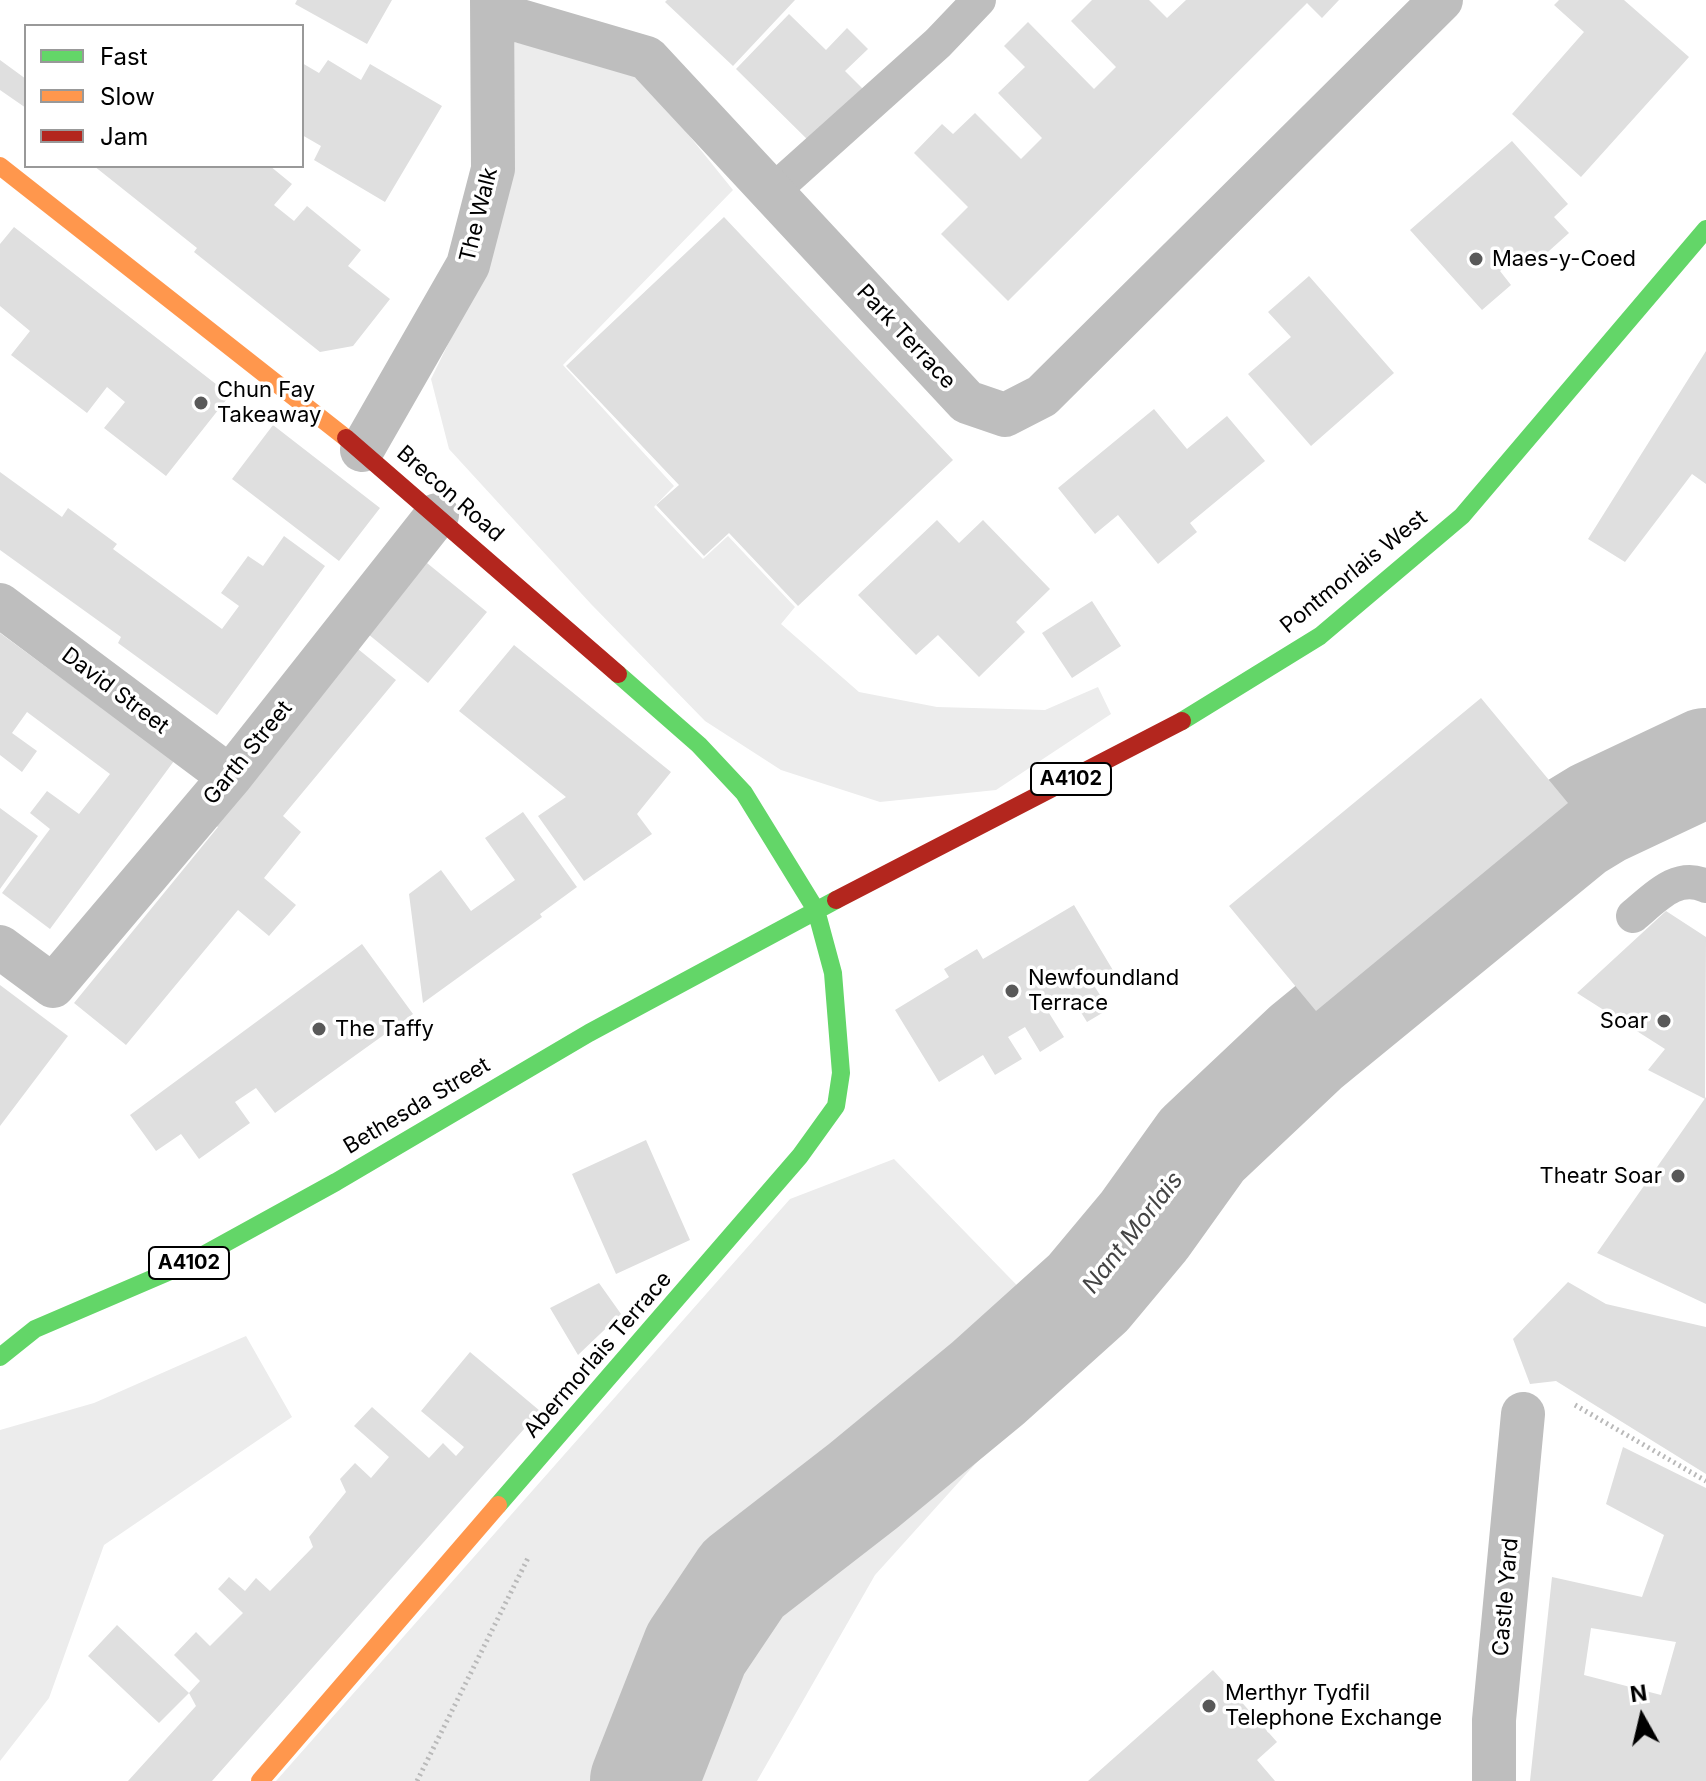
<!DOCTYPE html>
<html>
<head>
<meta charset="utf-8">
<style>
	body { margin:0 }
	#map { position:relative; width:1706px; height:1781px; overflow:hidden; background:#fff; font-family:Inter,sans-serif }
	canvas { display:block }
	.legend { position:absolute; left:24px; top:24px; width:280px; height:144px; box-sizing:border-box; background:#fff; border:2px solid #999; margin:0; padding:10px 14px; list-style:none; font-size:24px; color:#000 }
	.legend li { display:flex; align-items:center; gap:16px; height:40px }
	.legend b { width:40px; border:2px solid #999 }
	.north { position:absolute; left:1602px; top:1677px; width:80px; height:80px; -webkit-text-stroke:6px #fff; paint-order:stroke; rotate:352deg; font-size:22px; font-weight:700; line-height:32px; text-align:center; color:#000 }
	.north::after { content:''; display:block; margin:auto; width:28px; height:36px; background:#000; clip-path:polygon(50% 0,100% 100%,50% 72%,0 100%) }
</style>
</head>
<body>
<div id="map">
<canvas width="1706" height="1781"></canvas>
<ul class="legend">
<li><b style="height:10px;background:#63d668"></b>Fast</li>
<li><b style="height:10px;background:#ff974d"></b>Slow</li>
<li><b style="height:10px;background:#b3261e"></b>Jam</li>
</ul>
<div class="north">N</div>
</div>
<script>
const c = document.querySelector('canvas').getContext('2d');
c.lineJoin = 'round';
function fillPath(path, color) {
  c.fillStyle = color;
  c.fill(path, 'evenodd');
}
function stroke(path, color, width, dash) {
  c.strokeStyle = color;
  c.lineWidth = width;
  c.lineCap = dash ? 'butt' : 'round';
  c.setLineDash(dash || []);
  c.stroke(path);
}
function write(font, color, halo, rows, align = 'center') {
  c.font = font + ' Inter,sans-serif';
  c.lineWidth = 7;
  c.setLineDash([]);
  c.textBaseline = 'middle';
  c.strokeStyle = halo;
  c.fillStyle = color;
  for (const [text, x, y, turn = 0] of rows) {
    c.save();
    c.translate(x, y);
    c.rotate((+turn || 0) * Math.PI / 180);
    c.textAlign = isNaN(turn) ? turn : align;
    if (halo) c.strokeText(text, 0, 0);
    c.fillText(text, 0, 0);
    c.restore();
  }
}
fillPath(new Path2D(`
	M510,41L637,71L733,190L563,365L674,486L654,507L703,559L728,536L795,607L781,624L859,692L937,707L1045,710L1098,687L1111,714L996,790L880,802L781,770L705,721L591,604L449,449L431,379L486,267Z
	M894,1159L1079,1349L875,1575L757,1781H276L790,1199Z
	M246,1336L292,1417L104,1545L49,1698L0,1761V1430L94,1403Z`), '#ececec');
stroke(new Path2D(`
	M644,1781L696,1649L743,1579L863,1486L988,1383L1088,1293L1144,1226L1202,1145L1306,1047L1575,827L1598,813L1706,762`), '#bfbfbf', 108);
fillPath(new Path2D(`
	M297,0H392L367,44L295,4Z
	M667,0H795L733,66L665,2Z
	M1092,0H1149L1167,18L1186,0H1339L1322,18L1307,3L1301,9L1008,301L941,234L968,207L914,153L942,124L953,134L975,113L1021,159L1042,138L998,93L1025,67L1004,46L1028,22L1094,89L1116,67L1071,21Z
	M1559,0H1624L1689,57L1581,177L1512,114L1584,32L1554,5Z
	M789,14L826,50L847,28L868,49L845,71L868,94L815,147L736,69Z
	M0,60L26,79V108L0,90Z
	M328,60L361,80L370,64L442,106L385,202L314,160L321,146L302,135V63L319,73Z
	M1512,141L1568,204L1554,217L1569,233L1530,268L1519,254L1500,271L1511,285L1482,310L1410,230Z
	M94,166H270L292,184L274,205L294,221L307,206L361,250L348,266L390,299L353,346L320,352L194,252L197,248Z
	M724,217L953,460L798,606L729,533L704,556L656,505L679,485L566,366Z
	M14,227L230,395L166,476L104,428L125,402L107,387L87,413L11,355L30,331L0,306V244Z
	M1309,276L1394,373L1311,446L1248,374L1291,337L1268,312Z
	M1706,351V484L1692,474L1625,562L1588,539Z
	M1154,409L1187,449L1227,416L1265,461L1190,523L1197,532L1158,564L1118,515L1095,534L1058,488Z
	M273,425L380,508L339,561L232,479Z
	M0,472L62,517L68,508L117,544L113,549L222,629L239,606L221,593L248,556L263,566L284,536L325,566L217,715L118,643L121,637L0,550Z
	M937,520L959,543L983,520L1050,589L1016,622L1025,632L979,677L938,635L916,655L858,595Z
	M427,563L487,612L428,683L368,634Z
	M1092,601L1121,646L1072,678L1042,633Z
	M0,633L174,761L50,929L2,893L50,829L30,813L47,791L79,814L110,774L27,712L12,733L37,751L22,772L0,755Z
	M514,645L671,772L637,814L652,834L584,881L538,816L566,797L459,711Z
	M358,649L396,680L283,816L301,832L264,878L296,905L269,936L238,910L126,1045L74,1003L218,827L214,824Z
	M1481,698L1568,803L1316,1011L1229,906Z
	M0,808L38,836L0,889Z
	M523,812L577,887L540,914L542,917L423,1003L409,894L441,870L471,911L515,880L485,838Z
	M1074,905L1114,972L1093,984L1109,1009L1087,1022L1072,998L1049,1013L1064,1037L1040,1052L1025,1027L1008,1037L1022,1059L995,1075L983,1055L939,1082L895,1010L949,977L944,969L977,949L983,959Z
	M1666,911L1706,937L1705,1099L1648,1070L1665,1049L1577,993Z
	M362,944L413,1014L275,1113L256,1088L235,1102L250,1123L199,1159L181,1134L156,1151L130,1115Z
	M0,985L68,1036L0,1126Z
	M1706,1097V1304L1597,1253Z
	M646,1140L690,1240L616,1274L572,1174Z
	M1568,1282L1606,1304L1706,1327V1474L1556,1381L1530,1384L1513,1339Z
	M599,1283L621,1314L578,1355L550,1308Z
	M470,1352L540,1411L212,1781H128L196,1706L189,1693L200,1681L174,1655L196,1632L210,1646L243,1613L218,1589L229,1577L245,1591L256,1578L270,1591L313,1547L309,1537L346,1492L340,1479L355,1463L371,1478L389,1457L354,1426L372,1407L429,1458L443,1443L456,1456L464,1447L421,1411Z
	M1623,1447L1706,1488V1781H1530L1552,1577L1642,1597L1664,1535L1606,1504ZM1591,1628L1676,1642L1661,1695L1584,1675Z
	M117,1625L189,1693L159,1723L88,1656Z
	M1213,1670L1277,1742L1257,1760L1275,1781H1088Z`), '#dfdfdf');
stroke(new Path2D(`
	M1575,1405L1706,1481
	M417,1781L529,1556`), '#b9b9b9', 5, [2, 4]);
stroke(new Path2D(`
	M768,189L773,191L938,43L979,0
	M1633,916C1655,898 1677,872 1706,886`), '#bebebe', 34);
stroke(new Path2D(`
	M493,13L647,58L967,402L1005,415L1042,396L1441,0
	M362,450L468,265L493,169L492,0
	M0,605L230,777
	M0,947L53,986L230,777L437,515
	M1494,1781V1720L1523,1414`), '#bebebe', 44);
stroke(new Path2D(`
	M1182,721L1320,636L1462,516L1706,229
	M0,1357L35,1329L189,1263L336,1182L589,1033L836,900
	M498,1505L800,1156L836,1106L841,1073L833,973L816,910L744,793L699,745L618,674`), '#63d668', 18);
stroke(new Path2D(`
	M0,166L346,438
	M260,1781L498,1505`), '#ff974d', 18);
stroke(new Path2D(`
	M346,438L618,674
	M836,900L1182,721`), '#b3261e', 18);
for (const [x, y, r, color] of [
	[1476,259,8,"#595959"],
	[201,403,8,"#595959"],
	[1012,991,8,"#595959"],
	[1664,1021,8,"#595959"],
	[319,1029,8,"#595959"],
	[1678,1176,8,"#595959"],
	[1209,1706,8,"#595959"]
]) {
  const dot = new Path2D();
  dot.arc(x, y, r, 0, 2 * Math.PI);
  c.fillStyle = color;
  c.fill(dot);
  stroke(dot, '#fff', 3);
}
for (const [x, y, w] of [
	[1071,779,80],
	[189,1263,80]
]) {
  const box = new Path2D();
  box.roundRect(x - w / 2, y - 16, w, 32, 6);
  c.fillStyle = '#fff';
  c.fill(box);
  stroke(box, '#000', 2);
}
write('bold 20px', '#000', null, [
	["A4102",1071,779],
	["A4102",189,1263]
]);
write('22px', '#000', '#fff', [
	["The Walk",479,215,-76],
	["Park Terrace",906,337,47],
	["Brecon Road",450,494,41],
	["Pontmorlais West",1354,572,-39],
	["David Street",115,691,37],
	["Garth Street",248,753,-51],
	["Bethesda Street",417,1106,-31],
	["Abermorlais Terrace",598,1355,-49],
	["Castle Yard",1506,1597,-85]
]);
write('22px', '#000', '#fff', [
	["Maes-y-Coed",1492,259],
	["Chun Fay",217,390],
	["Takeaway",217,415],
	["Newfoundland",1028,978],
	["Terrace",1028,1003],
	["Soar",1648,1021,"right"],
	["The Taffy",335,1029],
	["Theatr Soar",1662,1176,"right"],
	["Merthyr Tydfil",1225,1693],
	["Telephone Exchange",1225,1718]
], 'left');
write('italic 24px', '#444', '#fff', [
	["Nant Morlais",1133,1233,-52]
]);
</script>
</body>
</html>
